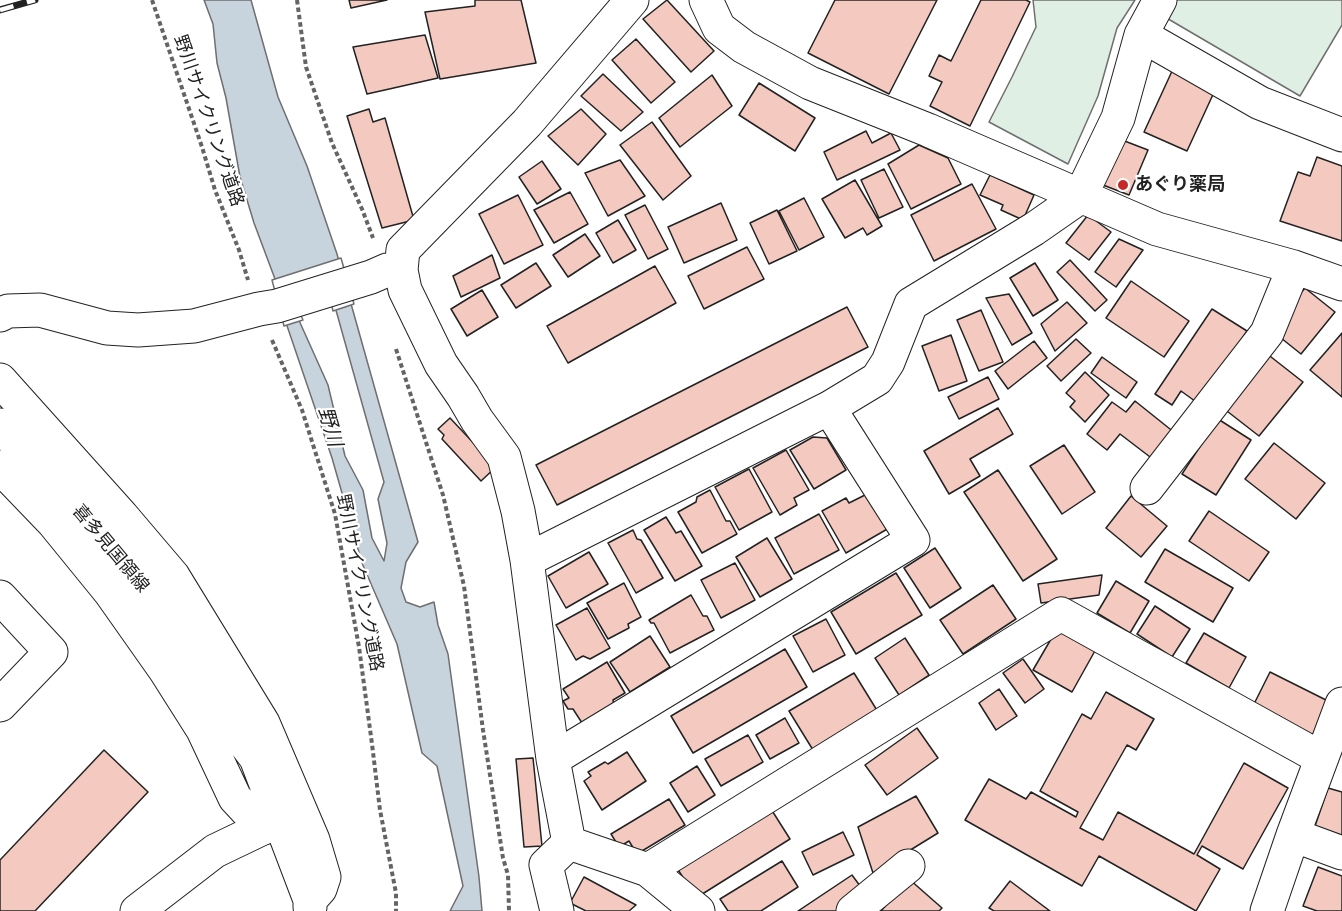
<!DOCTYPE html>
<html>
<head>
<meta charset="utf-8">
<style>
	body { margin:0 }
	canvas { display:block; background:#fff }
</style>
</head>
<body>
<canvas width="1342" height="911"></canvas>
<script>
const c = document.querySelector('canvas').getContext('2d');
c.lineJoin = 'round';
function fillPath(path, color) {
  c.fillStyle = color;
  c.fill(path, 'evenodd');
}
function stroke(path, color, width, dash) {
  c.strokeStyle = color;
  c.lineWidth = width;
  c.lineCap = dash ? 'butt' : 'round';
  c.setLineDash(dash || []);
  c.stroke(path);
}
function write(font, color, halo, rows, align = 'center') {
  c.font = font + ' "DejaVu Sans","Noto Sans JP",sans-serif';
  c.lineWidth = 4.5;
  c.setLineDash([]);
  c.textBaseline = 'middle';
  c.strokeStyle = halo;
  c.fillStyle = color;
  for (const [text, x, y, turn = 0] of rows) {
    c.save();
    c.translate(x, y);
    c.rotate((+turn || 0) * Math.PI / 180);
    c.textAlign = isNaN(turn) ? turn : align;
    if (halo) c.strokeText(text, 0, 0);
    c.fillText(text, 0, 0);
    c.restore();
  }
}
const green = new Path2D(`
	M1033,0H1135L1117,28L1098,96L1068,164L989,122L1012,77L1036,27Z
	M1166,0H1342V25L1300,96L1158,13Z`);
fillPath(green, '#e0efe3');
stroke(green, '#6f6f6f', 1.5);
const water = new Path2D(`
	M204,0H251L278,97L307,166L337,254L418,542L406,562L401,588L406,602L420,607L434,602L438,625L448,654L479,877L482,911H450L463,886L437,766L422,753L397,644L362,563L332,458L283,314L275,279L254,223L240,177L226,98L217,63L213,24ZM332,296L384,482L378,499L387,543L384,561L372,538L363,490L345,456L328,385L293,307Z`);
fillPath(water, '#c7d3dd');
stroke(water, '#6f6f6f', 1.5);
const pier = new Path2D(`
	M341,258L354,304L333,311L330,298L297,307L303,320L284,326L272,280Z`);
fillPath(pier, '#fff');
stroke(pier, '#6f6f6f', 1.5);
const building = new Path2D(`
	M349,0H387L351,8Z
	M475,0H521L536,63L440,79L425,12L475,6Z
	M667,0L714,51L691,72L643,19Z
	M835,0H937L889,94L808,53Z
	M981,0H1026L1030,2L970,126L930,106L942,82L929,76L939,55L951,61Z
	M425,35L438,78L367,94L353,47Z
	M636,39L675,82L651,103L612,60Z
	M1173,69L1216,88L1187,151L1144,132Z
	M603,74L643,112L621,131L581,96Z
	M712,75L732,106L680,147L659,118Z
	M759,83L815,118L795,151L739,115Z
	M369,109L373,122L385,118L414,220L382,228L347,116Z
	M581,109L606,134L578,165L548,136Z
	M652,122L691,176L663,200L620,145Z
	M866,131L872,143L891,133L900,150L837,180L824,152Z
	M1122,140L1148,150L1129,195L1103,185Z
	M919,145L948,158L961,184L911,209L888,164Z
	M1317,157L1342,166V241L1280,221L1298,172L1310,176Z
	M620,160L645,196L608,216L585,173Z
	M542,161L561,189L537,204L519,177Z
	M884,169L903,207L879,218L861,180Z
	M990,175L1034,195L1023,220L1001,210L1003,205L980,195Z
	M855,180L882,226L867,235L863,228L845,238L822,199Z
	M972,184L996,229L934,261L911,215Z
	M570,192L588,224L554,243L534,210Z
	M518,195L543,245L504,264L479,214Z
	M804,198L824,237L799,250L779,211Z
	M721,203L737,240L684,263L668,227Z
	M645,205L668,249L648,259L625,215Z
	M777,210L797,251L769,264L750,223Z
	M1088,215L1111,232L1089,260L1066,243Z
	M618,220L636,250L613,263L596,233Z
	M585,234L600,256L568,277L553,255Z
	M1119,239L1143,250L1116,287L1095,272Z
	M747,247L764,279L704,309L688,276Z
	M492,255L500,278L461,297L453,276Z
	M1070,260L1107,300L1095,311L1057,272Z
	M536,263L551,286L516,308L501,285Z
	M1035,263L1058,300L1033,316L1010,278Z
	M655,266L676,303L568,363L547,326Z
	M1131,281L1189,321L1164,357L1106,318Z
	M1305,288L1335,312L1301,354L1271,330Z
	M482,290L498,317L467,336L451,309Z
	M1009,294L1032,333L1012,345L986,298Z
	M1067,302L1087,323L1055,351L1041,324Z
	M847,307L868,347L557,505L536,465Z
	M1212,309L1247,331L1199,404L1181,391L1172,405L1155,394Z
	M981,310L1003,362L979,371L957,320Z
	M1342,333V397L1310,370Z
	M951,335L967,381L939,391L922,346Z
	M1076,339L1091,353L1061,381L1047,366Z
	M1034,341L1047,358L1008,389L995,371Z
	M1266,353L1303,382L1259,436L1223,408Z
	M1102,357L1137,382L1126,398L1091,373Z
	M1085,372L1109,395L1085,422L1070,407L1075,401L1066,393Z
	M988,377L999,399L959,419L948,397Z
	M1135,401L1175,433L1154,460L1120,434L1107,450L1087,434L1112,402L1126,412Z
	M998,408L1013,434L970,459L980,476L949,494L924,451Z
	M450,418L496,467L481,481L442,439L444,435L438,429Z
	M1218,419L1251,440L1216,495L1182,474Z
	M813,437L827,438L846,470L814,489L790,450Z
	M1274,443L1325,483L1296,519L1245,479Z
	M1064,445L1095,492L1062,514L1030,466Z
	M786,450L809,490L794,498L797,505L780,515L753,468Z
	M749,469L772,512L739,530L715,487Z
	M998,470L1057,559L1023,581L964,492Z
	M710,490L726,521H730L737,534L702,553L678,512L696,502L697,497Z
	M869,493L889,528L846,553L822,511L846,498L849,503Z
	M1131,496L1167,526L1141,557L1106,528Z
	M1209,511L1269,552L1249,581L1189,541Z
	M819,514L839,550L794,574L775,538Z
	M666,517L676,533L681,531L702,566L675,581L644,530Z
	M633,530L637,539L641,540L663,578L636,593L608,543Z
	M767,538L792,579L760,597L736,557Z
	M935,548L961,588L930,608L904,568Z
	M1165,549L1233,588L1213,622L1145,582Z
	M589,552L608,584L566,608L548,576Z
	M735,563L755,600L721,618L701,580Z
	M896,573L922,615L856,654L831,612Z
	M1102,575L1099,595L1041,603L1038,584Z
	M1116,581L1149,601L1130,633L1097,613Z
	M624,583L641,617L628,624L629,628L608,639L587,603Z
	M993,585L1016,619L963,654L940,620Z
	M691,595L703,616H707L714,630L670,653L654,623H651L649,620Z
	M1155,606L1190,629L1172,657L1137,634Z
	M587,608L610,648L590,659L583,656L576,660L556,625Z
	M826,619L845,655L813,672L793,636Z
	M1058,627L1096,649L1072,692L1033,670Z
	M1204,633L1246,657L1229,688L1186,663Z
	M650,636L670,667L630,692L610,662Z
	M905,638L929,675L899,695L875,658Z
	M785,649L807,687L693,753L671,716Z
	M1023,659L1044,689L1025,703L1003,673Z
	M607,662L625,693L613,700L614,706L584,726L573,709H568L563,701L569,698L563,689Z
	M1270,672L1330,702L1311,739L1251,710Z
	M854,673L878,712L813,750L789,711Z
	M999,689L1017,716L996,730L979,703Z
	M1106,692L1154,719L1136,750L1127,745L1080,828L1103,840L1118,812L1194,854L1244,763L1288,788L1243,869L1202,846L1197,855L1220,869L1196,911L1099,856L1082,886L965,820L989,779L1026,799L1031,792L1076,817L1078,812L1040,791L1082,714L1091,719Z
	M785,718L799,743L770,759L756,735Z
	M917,728L938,758L887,795L865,765Z
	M748,735L763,762L721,786L705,759Z
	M104,750L148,792L35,911H0V860Z
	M627,752L646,781L602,810L584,781L591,776L588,772L605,762L608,764Z
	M533,758L542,846L524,847L516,759Z
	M697,766L715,795L688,812L670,783Z
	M1328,788L1342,792V842L1313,832Z
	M916,796L938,833L873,873L858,827Z
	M669,799L685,825L637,854L629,841L619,847L611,834Z
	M771,809L790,839L696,898L677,868Z
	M843,832L854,855L813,875L802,852Z
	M782,861L798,887L761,911H728L720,899Z
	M1318,867L1342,876V911H1317L1303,906Z
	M852,875L866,894L841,911H798Z
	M584,877L636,905L629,911H586L570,903Z
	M909,879L942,908L939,911H881Z
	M1010,881L1050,911H994L989,908Z`);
fillPath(building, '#f3c9c0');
stroke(building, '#222', 1.5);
const minor = new Path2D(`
	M706,0L719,28L744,47L810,83L928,130L1157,229L1294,267L1342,284
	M1141,35L1260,103L1342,135
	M0,315L8,311L40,310L107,328L138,330L194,326L259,309L277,306L371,277L387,270H401
	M1147,488L1267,333L1294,267
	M527,560L829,408L877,379L888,362L911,304L1034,229L1080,197L1118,118L1141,35L1160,0
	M0,597L51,652L0,705
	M553,759L913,540L829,408
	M1293,835L1342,853
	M569,843L553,759L527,560L518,511L504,457L477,420L463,396L441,364L405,290L401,270L403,250L527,123L632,0
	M569,843L648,870L698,911
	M648,870L1061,614L1321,758
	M137,911L215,851L263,828
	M557,911L546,865L569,843
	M853,911L908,866
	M1267,911L1293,835L1342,704`);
const major = new Path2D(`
	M0,380L122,516L173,576L263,723L313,840L324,877L320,889L310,900
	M0,425L132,570L185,649L224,716L256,758L310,900V907
	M0,467L53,522L110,592L165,670L203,730L235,798L263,828`);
stroke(minor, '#222', 35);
stroke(major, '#222', 35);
stroke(new Path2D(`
	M152,0L202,147L215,190L239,250L248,280
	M297,0L306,67L332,143L362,209L373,238
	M272,340L302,410L335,514L359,647L372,744L380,810L396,893V911
	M396,349L443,495L464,586L483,730L503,858L508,875L509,911`), '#646464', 4, [4.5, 3]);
stroke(minor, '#fff', 33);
stroke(major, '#fff', 33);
const rail = new Path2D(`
	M0,10L35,0`);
stroke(rail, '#222', 7);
stroke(rail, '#fff', 4.5, [14]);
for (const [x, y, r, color] of [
	[1123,185,6,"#c62828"]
]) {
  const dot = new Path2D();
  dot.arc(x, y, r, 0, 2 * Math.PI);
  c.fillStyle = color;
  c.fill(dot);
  stroke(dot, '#fff', 2);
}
write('18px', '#222', '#fff', [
	["野川サイクリング道路",208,121,71],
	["喜多見国領線",110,549,50],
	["野川サイクリング道路",359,583,79]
]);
write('bold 18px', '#222', '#fff', [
	["あぐり薬局",1135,185]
], 'left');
write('italic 20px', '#222', '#fff', [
	["野川",329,427,74]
]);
</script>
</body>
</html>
